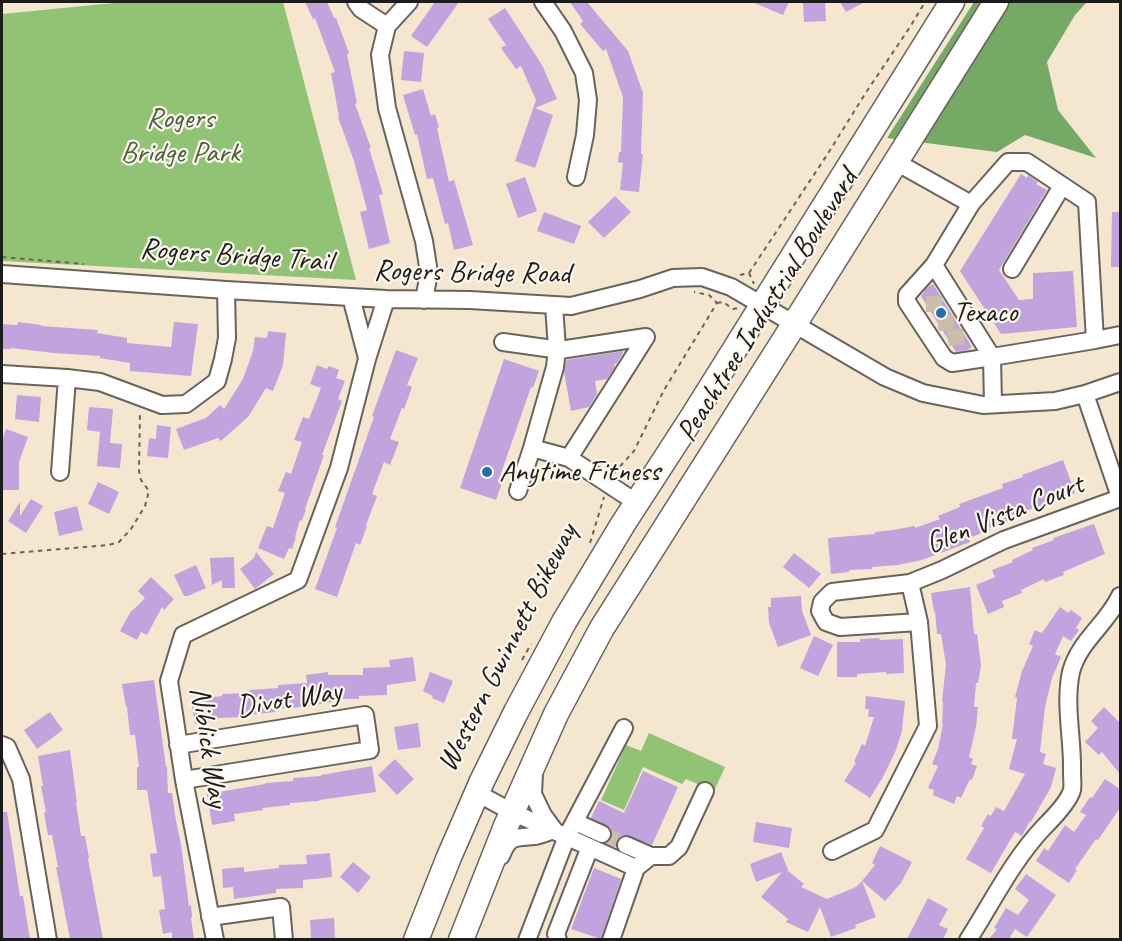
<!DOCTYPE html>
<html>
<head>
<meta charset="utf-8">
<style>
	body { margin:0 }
	#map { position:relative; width:1122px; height:941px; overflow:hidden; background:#f5e7cf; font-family:Caveat,sans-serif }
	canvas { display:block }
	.frame { position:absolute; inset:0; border:3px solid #1c1c1c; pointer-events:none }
</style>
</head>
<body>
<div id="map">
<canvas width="1122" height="941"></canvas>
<div class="frame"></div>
</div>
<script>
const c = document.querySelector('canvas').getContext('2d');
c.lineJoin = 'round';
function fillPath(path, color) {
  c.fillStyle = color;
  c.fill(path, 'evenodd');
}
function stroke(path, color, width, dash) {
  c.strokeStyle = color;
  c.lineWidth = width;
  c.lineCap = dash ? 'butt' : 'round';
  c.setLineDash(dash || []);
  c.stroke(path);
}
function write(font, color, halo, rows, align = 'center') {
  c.font = font + ' Caveat,sans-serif';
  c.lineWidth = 4.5;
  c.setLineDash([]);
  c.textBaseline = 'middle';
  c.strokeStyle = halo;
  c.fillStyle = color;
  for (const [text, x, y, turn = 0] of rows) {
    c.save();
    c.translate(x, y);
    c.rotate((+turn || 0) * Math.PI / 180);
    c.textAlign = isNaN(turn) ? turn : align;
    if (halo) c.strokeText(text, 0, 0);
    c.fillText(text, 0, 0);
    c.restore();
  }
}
fillPath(new Path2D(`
	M124,2H283L356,280L2,261V14Z
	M649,733L725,767L714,791L686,779L682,784L643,767L624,810L601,800L626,745L641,751Z`), '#90c374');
fillPath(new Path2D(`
	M974,2H1087L1075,15L1047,62L1058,110L1096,158L1025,135L997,152L887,138Z`), '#74a966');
fillPath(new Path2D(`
	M305,2H327L334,18H336L349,53L347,54L357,103L355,104L371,148H369L383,194L379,195L390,243L369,249L360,212L367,210L354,161L338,117H339L331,73L335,72L315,18L313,19Z
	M435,2H459L427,47L411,36Z
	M570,2H587L628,51L643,93L641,154H643L639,192L620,190L623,163L618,162L619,152H621L623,97L606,49L603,51L580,24L583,21Z
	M752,2H789L783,15Z
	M803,2H825L826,21L804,22Z
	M840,2H865L846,12Z
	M505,8L542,65L557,99L535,108L553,115L535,168L515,161L536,100L521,66L516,69L501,48L506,45L488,19Z
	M404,51L424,53L421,82L401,80Z
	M423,89L431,116L435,114L439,127L437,128L449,182L454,180L473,245L454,250L448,223L445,224L433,178L427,179L417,134L415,135L403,95Z
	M1021,174L1027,178L1028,175L1038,182L1036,184L1047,190L999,270L1019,300L1033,299V273L1073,271L1077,327L1001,334L960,271Z
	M525,177L537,211L518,218L506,184Z
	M615,196L631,212L604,238L588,222Z
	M544,212L581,226L574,244L537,231Z
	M1112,212H1120V267H1111Z
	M933,284L972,347L967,350L956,352L921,296L927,288Z
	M18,322L41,325V326L98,330L97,333L127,338V343L171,347L174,322L198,324L191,376L130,371V363L100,358V356L54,353L11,348V349H2V324L17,325Z
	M268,331L286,333L283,365L273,391L266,388L248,417L221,441L218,438L184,450L176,429L206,418L220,405L224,409L243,379L253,351L255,337L267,338Z
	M396,350L418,358L407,385L412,387L404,409L402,408L390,439L399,442L390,465L384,462L372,494L377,496L366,525L367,526L360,545L356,543L337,597L315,589L337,528L335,527L374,417L372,416Z
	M623,351V353L617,363L614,364L615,367L607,379L595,381L597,394L589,407L571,411L564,372L566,360Z
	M504,359L539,371L533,388L531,387L498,482L502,483L496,500L460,488Z
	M317,365L327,369L329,366L339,370L336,378L345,381L338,399L342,401L322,455H324L305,509H306L302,521L300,520L295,537H296L292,549L289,548L284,559L258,548L267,526L273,528L285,493L278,491L286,472L291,474L302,442L294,440L303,417L309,419L321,388L310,384Z
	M17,395L41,397L39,422L15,419Z
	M89,407L113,409L110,443L122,444L120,468L97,466L100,432L87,430Z
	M157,425L171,427L168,458L147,456L149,438L156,439Z
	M6,429L28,437L19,462V490H2V441Z
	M1063,460L1075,493L1010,517L1011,520L989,528L990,530L969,538L970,542L922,560L898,565L872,567V569L849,570V572L831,574L828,538L875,534V532L893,530L915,526V528L940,519L938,516L960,507L959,504L1003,488L1002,484L1023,477L1022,475Z
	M98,482L119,492L109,514L88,504Z
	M31,499L43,506L26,533L8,521L20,502V516Z
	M77,506L83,530L59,536L54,512Z
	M1094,524L1105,554L1063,572L1064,575L1045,582L1044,579L1021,590L1022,593L1002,601L1004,607L988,614L976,585L995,577L992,570L1013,562L1012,560L1033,550L1032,548L1054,540L1053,538Z
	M256,552L274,574L255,589L240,569L254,558Z
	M794,553L821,574L809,588L783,567Z
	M234,557L235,588H222V580L212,585L210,558Z
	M196,565L206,588L188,596H184L174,575Z
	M151,577L174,599L164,610L162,607L147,635L141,632L137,640L120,631L131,611H132L145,598L138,591Z
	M970,587L974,634H977L981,665L978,683H976L974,707H978L976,727L969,757L973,759L971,764L977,766L972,780L970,779L961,798L957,796L954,804L933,795L934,790L928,788L938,766L932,764L938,749L943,724H942L943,702H942L946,665L941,634H937L935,611L934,612L931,593Z
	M801,596L802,611L811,635L778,647L769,623L768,607H771V598Z
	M1060,607L1068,613L1071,610L1082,618L1076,628L1079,630L1071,641L1063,636L1055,654L1061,657L1052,678L1045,707L1040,752L1046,754L1043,764L1056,768L1051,787L1031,822L1030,821L1022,836L1015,832L991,873L966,859L984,828L981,826L988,814L991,816L996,807L1004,811L1025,774L1009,769L1017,739H1012L1017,698L1015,697L1022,671L1033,646L1029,644L1035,630L1042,633Z
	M814,636L833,645L818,676L800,668Z
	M879,638L880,640L903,639L904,673L886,674V672L857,674V677H837V642H860V639Z
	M413,657L416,681L387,685V695L359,696V699H331L332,702L303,707L275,709V712L246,715V717L218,718V720L195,724L191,700L222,696V694L250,693L249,690L278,688V685L307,683L306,675L328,672V675H363V668L390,667L389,660Z
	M430,672L453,681L444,703L432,698L433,696L423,691Z
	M154,680L166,767H167L168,793H172L176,821L181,844L189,906L191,905L192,917L191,918L194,939H172V932L163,934L159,910L165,909L161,876L153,877L150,854L157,853L147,790H137V767H139L135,735H130L127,707H126L122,684Z
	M866,696L905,701L902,731L896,750L883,777L870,798L844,781L856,763L854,762L862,744L865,746L874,717H868L869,709H865Z
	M1104,707L1120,723V774L1102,752L1099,755L1085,742L1098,728L1091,721Z
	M50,712L63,730L37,749L24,730Z
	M418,723L421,747L398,750L394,727Z
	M70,750L77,803H76L81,836H85L89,858L88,859L103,939H70L56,867H58L52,835H48L44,813L46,812L41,786H43L38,756Z
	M395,759L414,779L397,795L378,775Z
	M372,766L376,792L319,800V801L290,803V805L262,808L263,810L234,814L235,821L212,825L207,794L265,784V783L293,781V778L321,776V775Z
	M643,771L678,787L652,845L625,835L620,836L617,840L616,847L607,843L612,838V832L610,827L591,818L599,801L624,813Z
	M1105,779L1120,789V808L1098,840L1096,839L1075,869L1077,870L1069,883L1036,861L1044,848L1048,851L1065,825L1074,832L1086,815L1080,812L1090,797L1092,798Z
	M2,812H7L20,896H23L30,939H2Z
	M756,822L792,828L789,848L753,842Z
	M880,846L912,862L901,883L885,901L862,881L875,865L872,863Z
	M781,852L788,870H787L804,884L801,887L827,899L856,887L862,881L876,917L855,925L856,928L831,937L820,907L808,932L786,922L788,919L761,897L782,872L756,882L750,864Z
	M330,853L332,877L303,880V888L276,889V893L234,899L233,887L223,888L222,869L244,867V872L279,868V865L307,864L306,855Z
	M353,862L371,877L358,893L340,877Z
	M594,868L621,879L601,939L571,929Z
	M1026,874L1056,895L1027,937L1015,929L1009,939H989L997,929L994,928L1006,908L1018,915L1029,900L1015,889Z
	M928,898L948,909L939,925L948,929L943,939H907Z
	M334,918L335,939H311L310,920Z`), '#c1a3dd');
stroke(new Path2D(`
	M926,304H945
	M938,323L957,322
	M948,338L966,336
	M602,834L626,845`), '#cabeab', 16, [16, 8]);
const minor = new Path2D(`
	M356,2L361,9L387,26
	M409,2L387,26L380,55L387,108L424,241L429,273L424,300
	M543,2L563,31L584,73L588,100L585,135L576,177
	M896,162L971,204L1008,162H1027L1087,202L1095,340L1120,335
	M971,204L934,265L907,295V302L944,358L952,363L992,357L993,404
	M934,265L992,357L1095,340
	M1012,269L1062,186
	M2,274L226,290L386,299L470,300L571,306L640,289L673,278L702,277L731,287L885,377L923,393L983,405L1055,401L1085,394L1120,382
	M351,297L367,358
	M554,305L557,349L555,367L532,448L569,458
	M503,342L560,350L646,337L569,458L637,503
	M2,374L67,378L100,382L162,405L186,404L217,381L223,359L227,338L226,290
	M1085,394L1120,497
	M60,472L67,378
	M518,491L532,448
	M910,583L832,592L822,602L820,611L826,622L840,627L919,622
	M2,745L7,747L21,779L48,940
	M178,745L365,715L370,750L184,780
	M477,793L512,812L636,868L611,940
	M575,822L602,834
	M626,845L651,856
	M832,851L875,830L928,726L919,622L910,583L942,570L1004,540L1120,498
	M501,856C510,834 515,838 535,836C541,835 548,832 554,830L543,815L533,794L534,773
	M636,868L651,856H669L679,847L705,791
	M210,917L281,907L284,940
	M215,940L184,780L169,681L183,635L298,580L339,468L367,359L386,299
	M527,940L567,836L624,728
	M558,940L556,934L590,847
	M968,940C993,901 1012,861 1044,827C1052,819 1069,801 1072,790C1073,785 1072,778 1072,772C1073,739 1064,705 1071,672C1079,641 1107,624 1120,596`);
const highway = new Path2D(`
	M416,940L449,857L482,781L516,712L564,622L623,524L693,416L952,2
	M461,940L506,826L556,714L602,628L790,331L996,2`);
stroke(minor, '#68635b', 20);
stroke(highway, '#68635b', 27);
stroke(new Path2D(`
	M2,257L84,264
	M749,273L827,155L865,94L910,27L925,2
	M749,273L754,284
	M740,275L749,273
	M717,303L723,302L733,309L738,308
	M614,473L634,451L664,390L717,303L709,295L694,292
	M590,543L604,497
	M2,554L109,545L119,542L131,529L145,506L149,491L141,480L139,471L140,412
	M522,660L531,644`), '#68635b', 2, [4.5, 4.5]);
stroke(minor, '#fff', 16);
stroke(highway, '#fff', 24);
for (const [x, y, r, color] of [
	[941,313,6,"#1f6fb2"],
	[487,472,6,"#1f6fb2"]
]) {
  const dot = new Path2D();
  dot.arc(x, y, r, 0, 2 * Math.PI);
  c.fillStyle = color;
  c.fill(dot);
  stroke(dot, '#fbf7ec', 2);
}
write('30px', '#4a5f3f', '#fbf7ec', [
	["Rogers",180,119],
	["Bridge Park",180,153]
]);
write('30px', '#1c1c1c', '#fbf7ec', [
	["Rogers Bridge Trail",236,256,4],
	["Rogers Bridge Road",472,273,1],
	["Peachtree Industrial Boulevard",768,306,-58],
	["Glen Vista Court",1005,515,-22],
	["Western Gwinnett Bikeway",508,648,-63],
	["Divot Way",289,700,-9],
	["Niblick Way",208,747,81]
]);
write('30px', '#1c1c1c', '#fbf7ec', [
	["Texaco",953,313],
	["Anytime Fitness",499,472]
], 'left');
</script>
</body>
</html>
